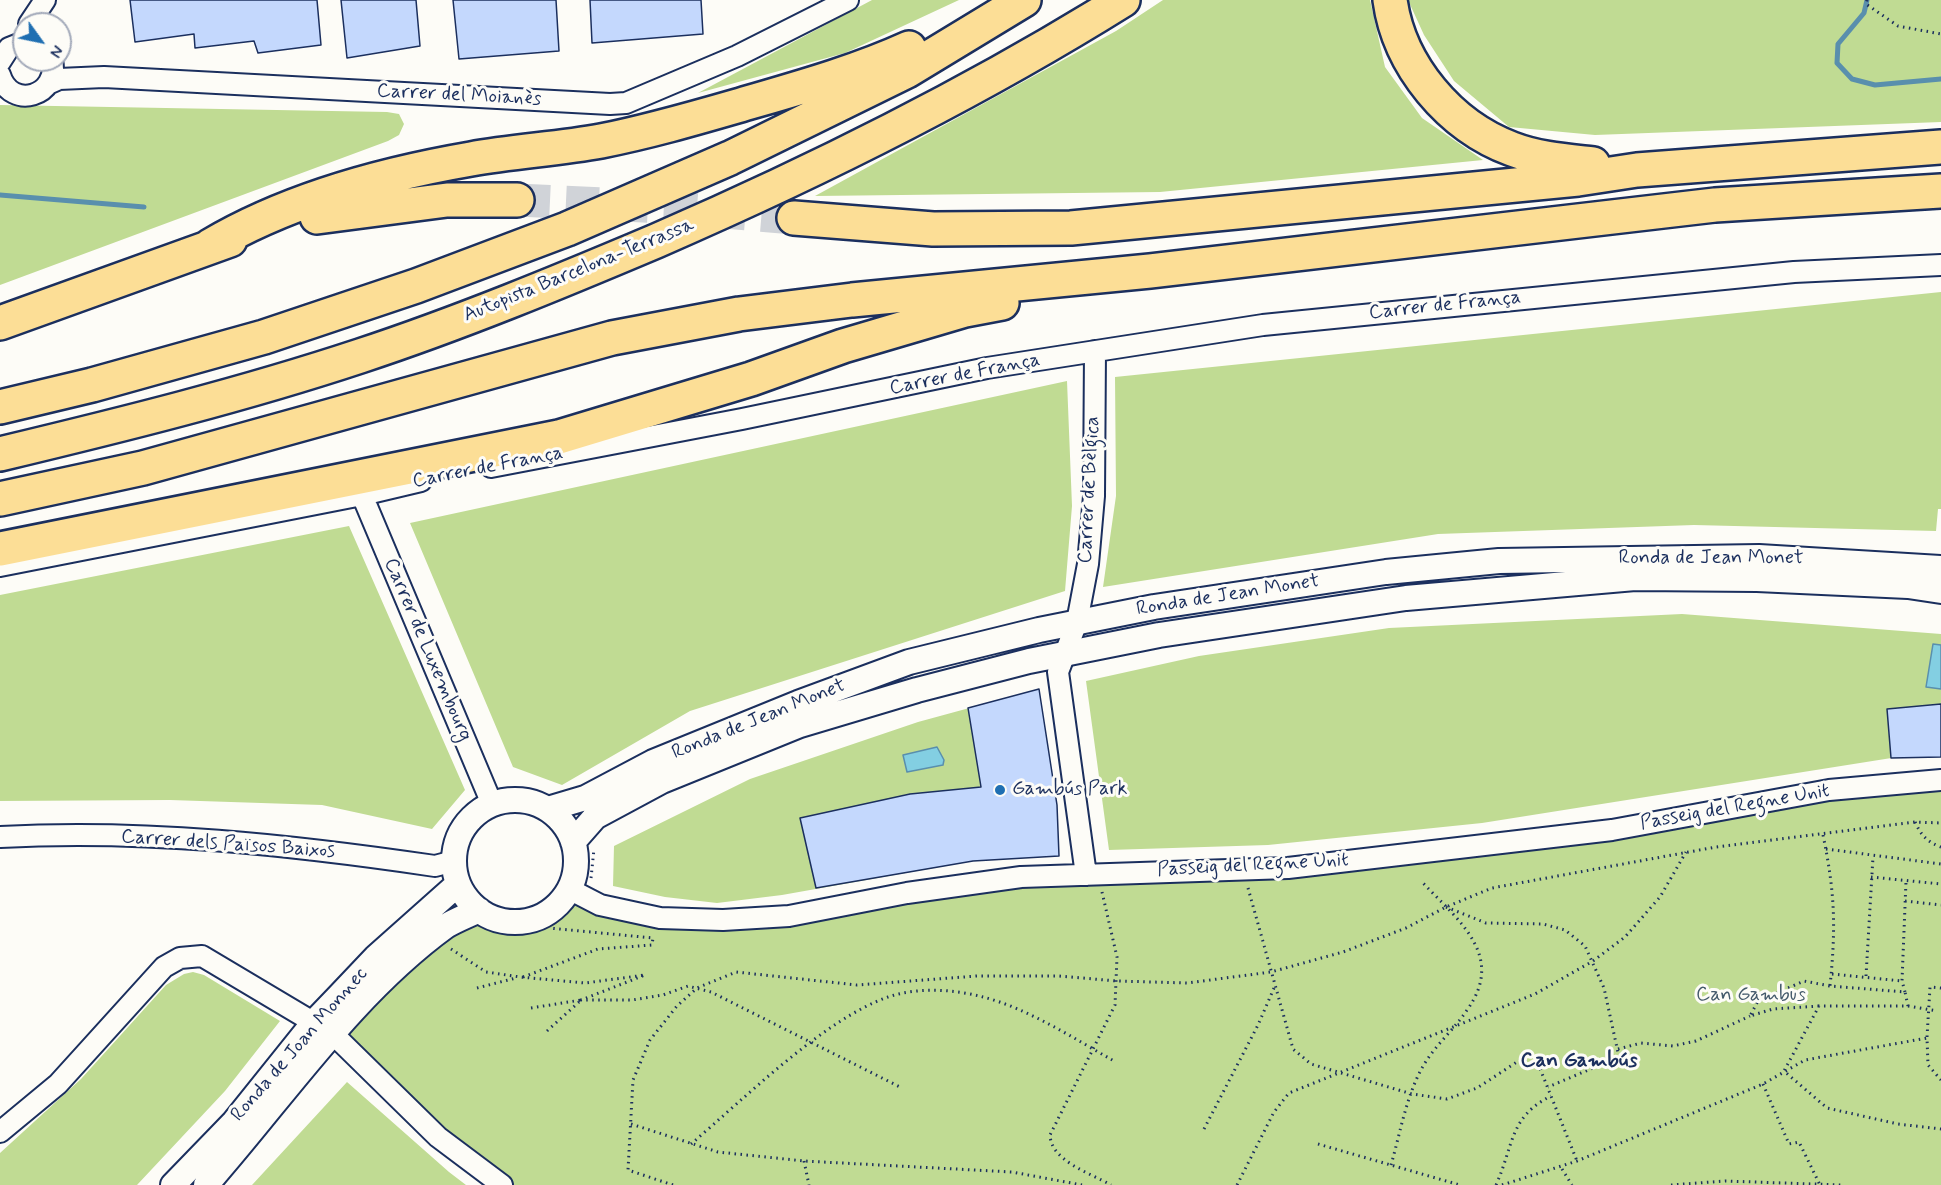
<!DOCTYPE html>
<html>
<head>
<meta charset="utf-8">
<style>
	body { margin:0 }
	#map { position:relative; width:1941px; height:1185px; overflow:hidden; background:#fdfcf7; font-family:Mynerve,sans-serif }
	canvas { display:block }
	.north { position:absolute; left:12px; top:12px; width:60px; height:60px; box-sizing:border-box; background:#fdfcf7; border:2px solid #a3aaba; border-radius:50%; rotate:123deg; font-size:16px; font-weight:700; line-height:24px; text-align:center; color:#1b2f5e }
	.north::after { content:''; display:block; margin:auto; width:21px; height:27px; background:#1f6fb2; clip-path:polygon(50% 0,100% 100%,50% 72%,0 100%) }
</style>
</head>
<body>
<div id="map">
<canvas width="1941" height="1185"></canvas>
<div class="north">N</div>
</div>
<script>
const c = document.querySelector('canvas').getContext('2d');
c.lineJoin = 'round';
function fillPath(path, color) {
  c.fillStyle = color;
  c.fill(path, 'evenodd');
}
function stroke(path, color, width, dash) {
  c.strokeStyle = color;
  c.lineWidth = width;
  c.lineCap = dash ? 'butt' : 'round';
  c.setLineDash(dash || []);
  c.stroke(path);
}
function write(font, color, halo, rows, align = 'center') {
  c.font = font + ' Mynerve,sans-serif';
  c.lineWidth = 6;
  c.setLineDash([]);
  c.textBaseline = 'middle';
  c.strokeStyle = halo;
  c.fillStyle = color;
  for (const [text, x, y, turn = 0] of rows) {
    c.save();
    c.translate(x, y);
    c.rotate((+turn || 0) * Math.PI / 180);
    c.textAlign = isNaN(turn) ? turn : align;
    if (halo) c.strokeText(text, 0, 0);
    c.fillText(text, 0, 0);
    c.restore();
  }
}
fillPath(new Path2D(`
	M872,0H959L845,53L698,93Z
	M1163,0H1370L1385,67L1422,118L1483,160L1160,192L815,196L1116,31Z
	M1408,0H1941V122L1595,135L1509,127L1454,81L1424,35Z
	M0,105L387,112L399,114L404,124L399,135L388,141L0,285Z
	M1941,292V509H1938L1936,531L1694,525L1438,534L1103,587L1116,496L1115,377Z
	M1067,381L1072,506L1065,591L690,711L562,785L513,767L410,523Z
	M349,526L465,790L432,829L322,805L170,800L0,801V595Z
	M1682,614L1941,634V756H1904L1482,823L1268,845L1109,850L1086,681L1199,656L1389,628Z
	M1039,689L1057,805L1059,856L973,861L782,895L717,903L665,897L613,886L614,846L750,779L918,722Z
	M1941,780V1185H502L333,1034L479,910C518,929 542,923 569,889L600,906L723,920L907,893L1288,868Z
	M193,972L204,975L280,1021L225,1091L137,1185H0V1153L81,1079L166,985L184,974Z
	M347,1082L449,1172L466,1185H252Z`), '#c0db93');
const water = new Path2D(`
	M1933,644L1941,645V689L1926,687Z
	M937,747L944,760L943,765L907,772L903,755Z`);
fillPath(water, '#83cfe2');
stroke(water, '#598fad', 1.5);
stroke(new Path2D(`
	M1867,0L1864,13L1838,44L1837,63L1852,79L1875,85L1941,79
	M0,195L144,207`), '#598fad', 5);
const building = new Path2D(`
	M130,0H317L321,45L258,53L254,41L195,48L194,34L135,42Z
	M341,0H416L420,46L347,58Z
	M453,0H556L559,51L459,59Z
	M590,0H701L703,34L592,43Z
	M1039,689L1057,805L1059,856L973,861L816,888L800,818L910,794L981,787L968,708Z
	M1941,704V757L1891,758L1887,709Z`);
fillPath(building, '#c4d8fd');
stroke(building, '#1b2f5e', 1.5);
stroke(new Path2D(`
	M517,200L666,207L794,218`), '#d0d3d8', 33, [33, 16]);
const minor = new Path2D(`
	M29,24L45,0
	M0,62L9,48L24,42
	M0,75C11,111 60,96 52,60
	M50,83L59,79L104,77L610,104L626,103L737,56L848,0
	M491,467L742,419L987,368L1263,325L1794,272L1941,265
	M362,495L492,804
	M0,566L362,495L421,481
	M0,837C145,829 292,845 435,866L454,861
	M1086,875L1058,672L1077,622L1088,564L1094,496L1095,351
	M569,889L600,905L660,918L723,920L789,916L907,893L1021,877L1288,868L1612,830L1829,790L1941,780
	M0,1132L58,1084L164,967L180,958L202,956L333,1034L438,1137L502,1185`);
const tertiary = new Path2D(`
	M454 861a61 61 0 1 1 122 0a61 61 0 1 1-122 0Z
	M548,809L585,798L653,762L798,703L909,662L1039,630L1154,607L1386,572L1499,561L1759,557L1941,568
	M573,842L595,817L662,781L800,725L917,690L1029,661L1159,635L1406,598L1635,578L1757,579L1908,586L1941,591
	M173,1185L234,1122L315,1021L339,996L376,957L458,884
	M206,1185C283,1098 351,995 446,926C456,920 469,915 479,910`);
const motorway = new Path2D(`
	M1390,0C1399,66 1450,126 1512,149C1538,159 1566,161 1593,164
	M317,217L447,200H517
	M794,218L933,229L1071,228L1578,179L1637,170L1941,147
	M210,246C286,201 384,174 471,159C514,151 558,149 601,141C647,132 692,119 737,106C795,89 854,73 909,48
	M0,323L230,240
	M0,407L92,385L264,337L416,286L567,229L730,158L907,71L1024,0
	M0,454C121,425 242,395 360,356C460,323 559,282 656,241C817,171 974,93 1123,0
	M0,499L143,468L612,338L739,314L852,300L1150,271L1715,205L1941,191
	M0,549L559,437L751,379L843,346L965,310L1002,303`);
stroke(minor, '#1b2f5e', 24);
stroke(tertiary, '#1b2f5e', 28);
stroke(motorway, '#1b2f5e', 38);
stroke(new Path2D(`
	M1867,0L1866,4L1898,26L1941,34
	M1915,822C1921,835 1927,842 1941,847
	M1823,835C1835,893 1836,927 1830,986L1905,992L1908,1006H1819L1784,1071L1827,1108L1898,1124L1941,1129
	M1826,849L1941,864
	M1871,877L1941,884
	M591,878L594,849
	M1248,888L1293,1049L1311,1064L1412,1094L1447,1099L1477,1088L1520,1060H1528L1539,1066L1577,1161
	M1102,892L1117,957L1115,1005L1050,1135C1051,1161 1090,1173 1111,1185
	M1905,901L1941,905
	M1446,907L1486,923L1543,924L1565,930L1585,946L1604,988L1619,1057L1548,1087
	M451,949L486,972L520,977L585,983L645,975L581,1000H632L663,995L688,986L711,992L900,1087
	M1832,974L1902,981
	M1866,976L1873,857
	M523,977L598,949L652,945L653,938L549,928
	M477,988L516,978
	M1905,992L1902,981L1906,881
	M1819,1006L1773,1009L1750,1016L1758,1001L1804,981L1830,986
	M1908,1006L1937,1011
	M531,1008L581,1000
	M547,1031L579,1002
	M1927,1037L1930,987L1941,988
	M1618,1049L1641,1043L1673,1046L1696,1041L1750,1016
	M1763,1084L1789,1144L1799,1142L1820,1185
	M631,1124L718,1152L804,1161L1012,1172L1082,1185
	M1204,1129L1258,1025L1274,988
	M691,1144C744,1099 824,1019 888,997C918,987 953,989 983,997C1027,1008 1075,1039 1114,1061
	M1318,1144L1460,1185
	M804,1161L809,1185
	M1391,1165C1400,1134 1406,1097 1422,1068C1434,1046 1453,1031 1467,1010C1506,956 1459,921 1423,883
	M1562,1169L1572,1185
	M673,1185L628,1170L633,1080L650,1040L677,1006L697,988L736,972L857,985L977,976H1059L1117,981L1187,983L1271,972L1343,952L1406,928L1446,907L1492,888L1716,847L1915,822L1941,823
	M1237,1185L1274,1112L1289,1093L1535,994L1593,961L1625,937L1660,897L1686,852
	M1496,1185C1514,1145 1509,1117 1551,1096
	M1502,1185L1577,1161L1763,1084L1805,1060L1927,1038L1928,1065L1941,1080
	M1671,1185L1725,1181L1842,1185`), '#1b2f5e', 3, [1.5, 4.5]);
stroke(minor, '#fdfcf7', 20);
stroke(tertiary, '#fdfcf7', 24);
stroke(motorway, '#fcde96', 33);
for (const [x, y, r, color] of [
	[1000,790,6,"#1f6fb2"]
]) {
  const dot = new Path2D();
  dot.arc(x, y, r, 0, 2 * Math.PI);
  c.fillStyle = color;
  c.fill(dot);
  stroke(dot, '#fdfcf7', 2);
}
write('20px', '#1b2f5e', '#fdfcf7', [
	["Carrer del Moianès",459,96,3],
	["Autopista Barcelona-Terrassa",579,271,-22],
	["Carrer de França",1445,306,-6],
	["Carrer de França",965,375,-11],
	["Carrer de França",488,468,-11],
	["Carrer de Bèlgica",1090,490,-87],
	["Ronda de Jean Monet",1711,559],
	["Ronda de Jean Monet",1228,596,-9],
	["Carrer de Luxembourg",427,650,67],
	["Ronda de Jean Monet",759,720,-22],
	["Passeig del Regne Unit",1735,808,-10],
	["Carrer dels Països Baixos",228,845,4],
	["Passeig del Regne Unit",1253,866,-3],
	["Ronda de Joan Monnec",300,1045,-49]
]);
write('20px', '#1b2f5e', '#fdfcf7', [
	["Gambús Park",1012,790]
], 'left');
write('20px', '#445a6b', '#fdfcf7', [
	["Can Gambus",1751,996]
]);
write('bold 21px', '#1b2f5e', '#fdfcf7', [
	["Can Gambús",1579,1062]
]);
</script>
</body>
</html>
